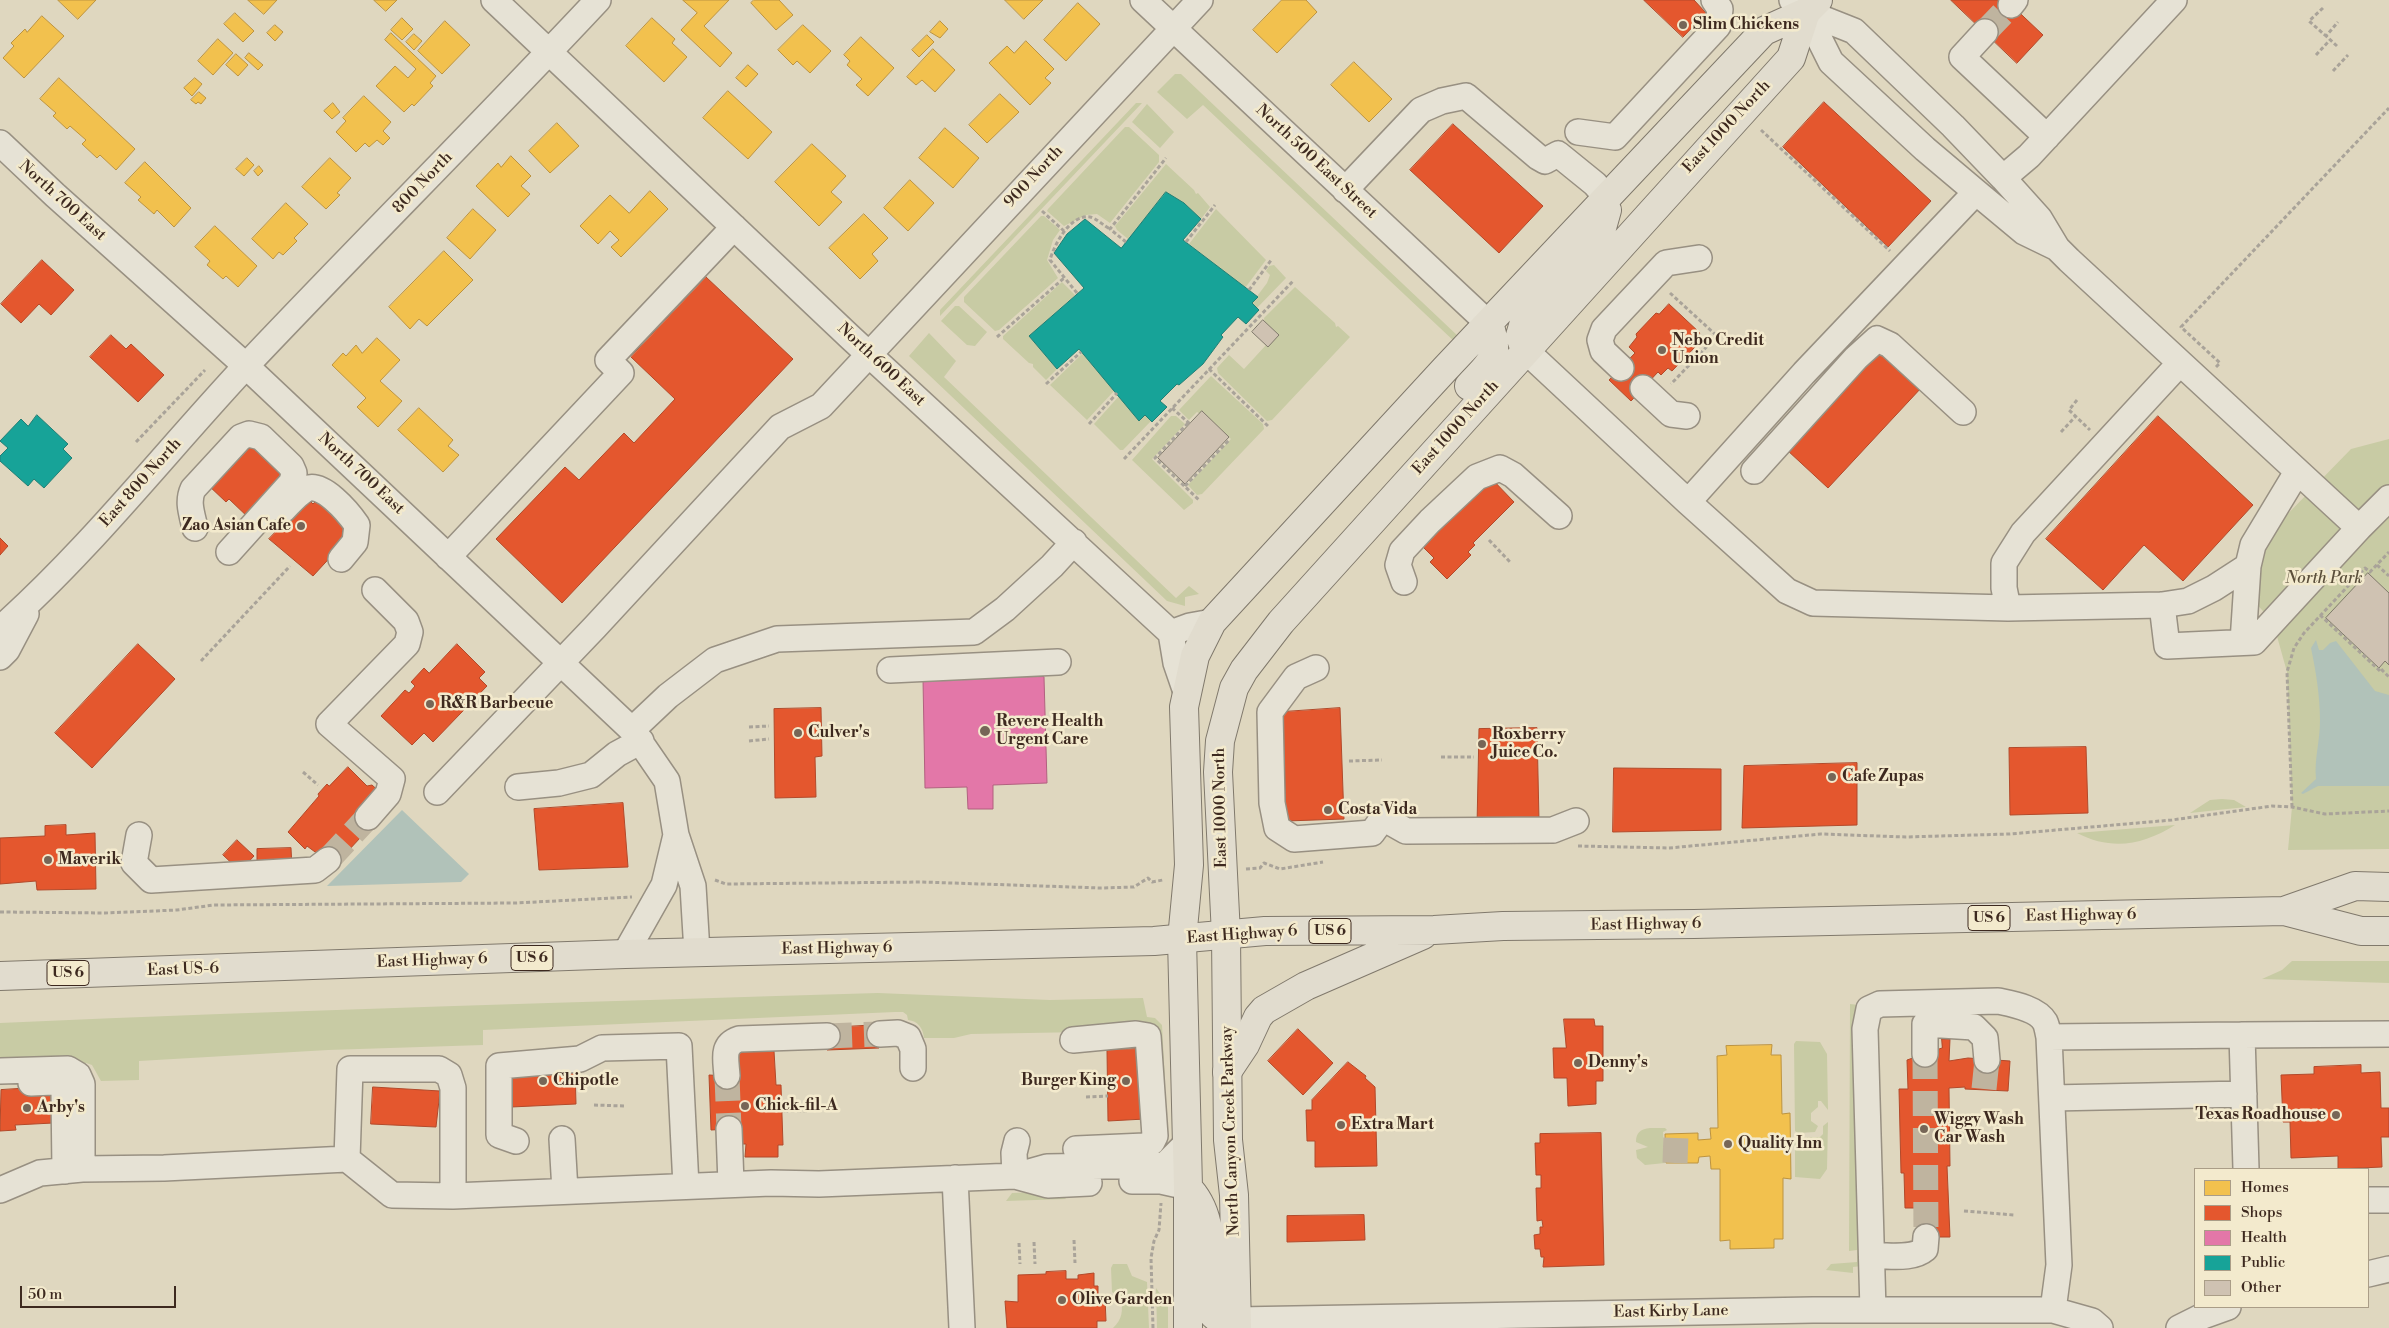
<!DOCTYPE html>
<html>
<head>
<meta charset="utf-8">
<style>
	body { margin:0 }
	#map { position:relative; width:2389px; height:1328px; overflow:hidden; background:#dfd7bf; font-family:"Libre Bodoni",serif }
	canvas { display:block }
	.legend { position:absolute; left:2194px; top:1168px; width:175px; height:140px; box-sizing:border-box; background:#f3eacd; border:1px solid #aa9d87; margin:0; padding:6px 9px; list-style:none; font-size:15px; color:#3d291f }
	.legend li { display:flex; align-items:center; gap:10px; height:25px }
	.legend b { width:25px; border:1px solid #aa9d87 }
	.scale { position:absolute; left:20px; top:1286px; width:156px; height:22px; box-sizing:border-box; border:2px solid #3d291f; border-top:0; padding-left:6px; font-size:15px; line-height:18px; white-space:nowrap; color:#3d291f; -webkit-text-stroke:4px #f3eacd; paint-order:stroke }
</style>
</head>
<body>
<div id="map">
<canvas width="2389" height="1328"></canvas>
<ul class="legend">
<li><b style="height:14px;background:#f2c14e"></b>Homes</li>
<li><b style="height:14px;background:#e4572e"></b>Shops</li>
<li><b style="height:14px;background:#e377a8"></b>Health</li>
<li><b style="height:14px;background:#17a398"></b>Public</li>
<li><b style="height:14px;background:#cfc2b2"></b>Other</li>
</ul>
<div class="scale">50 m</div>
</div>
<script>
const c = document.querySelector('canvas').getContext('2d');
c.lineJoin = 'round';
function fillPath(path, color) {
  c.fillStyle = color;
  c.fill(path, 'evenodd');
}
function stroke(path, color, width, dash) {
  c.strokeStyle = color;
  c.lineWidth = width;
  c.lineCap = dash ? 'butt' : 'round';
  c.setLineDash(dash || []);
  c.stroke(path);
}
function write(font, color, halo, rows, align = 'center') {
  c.font = font + ' "Libre Bodoni",serif';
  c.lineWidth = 5;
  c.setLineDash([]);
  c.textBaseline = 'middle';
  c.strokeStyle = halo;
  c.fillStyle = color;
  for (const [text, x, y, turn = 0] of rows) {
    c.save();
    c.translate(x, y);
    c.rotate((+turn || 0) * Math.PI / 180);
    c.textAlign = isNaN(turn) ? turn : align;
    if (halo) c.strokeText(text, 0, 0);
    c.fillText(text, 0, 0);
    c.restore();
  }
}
fillPath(new Path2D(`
	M1175,74H1181L1459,337L1456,343L1203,105L1187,119L1157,92Z
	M1136,103H1142L940,316V310Z
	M1147,104L1174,132L1160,148L1132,122Z
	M1125,127H1129L1159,155V162L1110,223L1097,214L1086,215L1064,226L1047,211L1048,209Z
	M1166,164L1194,190L1196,194L1198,193L1210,207L1201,219L1184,203L1166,193L1128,239L1117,230L1115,226Z
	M1216,209L1266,260L1245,288L1189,244Z
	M1041,216H1044L1060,230L1053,240L1047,260L1058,278L999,330L995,331L964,302V297Z
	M1274,265L1286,278L1257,308L1252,303L1267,283L1270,275L1266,271L1269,266Z
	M1062,282L1075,295L1029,336L1057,369L1046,380L1033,367V364L1029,363L1003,339V336Z
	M1295,287L1335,323L1336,327L1338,326L1350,337L1272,420L1267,421L1218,373L1217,368L1229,355L1244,369L1266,345L1268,347L1264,318Z
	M955,306H959L987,332L975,346L967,345L941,321Z
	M929,333L956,361L944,377L1176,598L1189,586L1199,594L1185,597V606L1167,601L909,356Z
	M1083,353L1114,391L1087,420L1050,385Z
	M1211,376L1263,424L1264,429L1202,494L1197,495L1188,485L1231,439L1202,412L1200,414L1197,412L1189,420L1179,410Z
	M1119,396L1139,421L1145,415L1151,421L1123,450H1120L1094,424Z
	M1171,416H1176L1185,424L1152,459L1193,500V503L1184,510L1132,460Z
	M2389,439V849L2288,850L2292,807L2287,672L2273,622L2252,599L2259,566L2274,528L2351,449Z
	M2222,799L2234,800L2246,807L2190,813L2210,800Z
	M2175,825C2143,845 2112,851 2077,833Z
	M2292,961H2389V983L2262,979L2282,970Z
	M878,993L1050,1000L1143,998L1147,1017L1155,1018L1162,1025L1165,1080L1162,1079L1156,1034L1084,1032L971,1034L954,1038H924C923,1028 918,1021 908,1020L907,1015L903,1012H895L483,1030V1045L328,1050L139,1061V1080L101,1081L92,1065L86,1063L0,1066V1023C293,1010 585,1002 878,993Z
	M1850,1004L1859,1005L1862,1266L1853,1267V1273L1826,1270L1831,1264L1857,1262V1250L1849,1251Z
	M1796,1041L1820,1042L1827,1054L1828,1110L1821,1101H1818V1107L1811,1113V1121L1818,1126L1815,1132L1798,1133L1795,1131L1794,1044Z
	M1828,1122L1827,1169L1820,1179L1795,1177V1140L1797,1138L1820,1137L1823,1134V1126Z
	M1650,1128H1665L1667,1130L1663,1132L1665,1163L1645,1165L1637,1158L1636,1150L1648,1147L1636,1142C1636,1132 1641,1129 1650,1128Z
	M1059,1191L1066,1199L1006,1201L1012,1193Z
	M1113,1264H1127L1132,1276L1147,1282L1149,1328H1113C1122,1320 1124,1309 1120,1298L1112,1292L1111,1268Z
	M1156,1288L1168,1305V1328H1157Z`), '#c8cba4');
fillPath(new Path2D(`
	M2316,640L2319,650H2323L2330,643L2336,641L2375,691L2389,695V786H2318L2303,794L2301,793L2316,779C2314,760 2320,741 2320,721C2320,696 2316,672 2311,648Z
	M402,810L469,874L461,882L327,886Z`), '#b1c2b9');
const homes = new Path2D(`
	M58,0H96L78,19Z
	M248,0H277L264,14Z
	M374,0H397L386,11Z
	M683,0H729L704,26L732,53L720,67L681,30L697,13Z
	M754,0H779L793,15L776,30L751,3Z
	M1005,0H1043L1024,19Z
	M1282,0H1306L1317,12L1277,53L1253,30Z
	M1078,3L1100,24L1066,61L1044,40Z
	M235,13L254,31L243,42L224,24Z
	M42,16L64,36L24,78L3,58L14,46L11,43L25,29L27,32Z
	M402,18L413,29L402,40L391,30Z
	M652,18L675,39L672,43L687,57L664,82L626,46Z
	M445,21L470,45L442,74L418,51Z
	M940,21L948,29L940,38L930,32Z
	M275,25L283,32L275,41L267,33Z
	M803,25L831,51L810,73L797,61L793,65L778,50Z
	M391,33L436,76L430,83L433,86L414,106L412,104L404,112L376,86L395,66L408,78L416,69L385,40Z
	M414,34L422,41L414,50L406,42Z
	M927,35L934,42L919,57L912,50Z
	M861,37L894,68L868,96L856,85L862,79L847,65L850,61L844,55Z
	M218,39L233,53L213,75L198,61Z
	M1026,41L1054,69L1045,78L1051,83L1030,105L989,63L1007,46L1014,53Z
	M933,49L955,70L935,92L922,80L916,85L907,77Z
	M249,53L263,65L258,70L245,58Z
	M236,54L248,65L238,76L226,65Z
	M1354,62L1392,99L1369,122L1331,85Z
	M748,65L758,74L746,87L736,78Z
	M59,78L135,149L116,170L100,155L97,158L82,144L86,140L70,126L67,129L53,116L56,113L40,99Z
	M195,78L202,84L192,96L184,88Z
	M728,91L772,132L748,159L703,118Z
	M199,92L206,98L201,104L198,102L196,104L191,100Z
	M1000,94L1019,112L987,143L969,125Z
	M364,96L391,122L383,131L390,138L383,145L377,140L369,147L365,143L356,152L336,132L346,121L343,118Z
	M333,103L340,112L332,119L324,111Z
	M557,123L579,146L550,173L529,151Z
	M945,128L979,158L953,188L919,158Z
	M812,144L846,176L831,192L842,202L819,226L775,182Z
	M511,156L531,176L521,186L530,194L508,217L476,186L498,163L501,167Z
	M247,158L254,165L244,176L236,169Z
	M330,158L351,178L337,193L340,195L326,209L302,187Z
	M145,162L191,208L174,227L157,210L154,214L138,200L141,197L125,183Z
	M259,166L263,171L258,176L254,171Z
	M910,180L934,203L908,231L884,208Z
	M650,191L668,209L621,257L611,247L619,240L610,231L598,244L580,226L610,195L629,213Z
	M286,203L308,224L294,238L297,241L283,255L279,252L273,259L252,239Z
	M473,209L496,230L470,259L447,238Z
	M864,214L888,238L872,254L878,261L860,279L829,248Z
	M215,226L257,266L238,287L226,276L223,279L207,265L210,261L195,247Z
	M444,251L473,280L427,326L419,319L410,329L389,307Z
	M377,338L400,360L380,381L402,401L378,427L357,407L366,398L332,365L343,353L346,356L356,345L362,353Z
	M419,408L453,440L448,446L459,455L443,472L398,430Z
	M1772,1045L1771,1055H1781L1782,1114L1790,1113L1791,1179L1783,1178V1239H1774V1248L1730,1249V1240L1720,1241V1169H1711L1710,1156L1699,1157L1698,1163H1666L1665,1134L1698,1133V1140L1711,1139L1710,1128H1718L1717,1056L1727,1055L1726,1046Z`);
fillPath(homes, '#f2c14e');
stroke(homes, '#bc9340', 1);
const shops = new Path2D(`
	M1644,0H1694L1706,13L1683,37Z
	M1951,0H2006L2043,35L2017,63Z
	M1824,102L1931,201L1888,247L1783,147Z
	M1453,124L1543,206L1499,253L1410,170Z
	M42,260L74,290L51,315L39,304L21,323L1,304Z
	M706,277L793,359L562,603L496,539L565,467L579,480L624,433L634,443L675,399L631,357Z
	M1669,304L1700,333L1692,343L1696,346L1672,371L1668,368L1661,375L1658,372L1631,401L1609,380L1635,353L1629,347L1637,337L1636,334L1656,313L1659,314Z
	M111,335L126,349L131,344L164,375L138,402L90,357Z
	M1879,348L1922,387L1828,488L1787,450Z
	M2158,416L2253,505L2183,581L2144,545L2103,590L2046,539Z
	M255,442L286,471L251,520L229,499L226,502L207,484L246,445L249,448Z
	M1489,476L1514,502L1473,543L1475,545L1468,552L1471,555L1447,579L1430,562L1434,558L1420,544Z
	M308,499L313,504L318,499L347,526L342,532L348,538L313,576L269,539Z
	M0,538L8,546L0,555Z
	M138,644L175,679L92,768L55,733Z
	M457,644L485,672L479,678L487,686L433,742L424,733L412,745L381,716L405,690L409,693L415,686L411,682L424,668L429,673Z
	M821,708L822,756L815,757L816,797L775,798L774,709Z
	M1340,708L1344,819L1286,821L1283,712Z
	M1537,728L1539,821L1477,826L1479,729Z
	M2086,747L2088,813L2010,815L2009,748Z
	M1857,763V825L1742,828L1744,766Z
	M348,767L367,786L372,785L381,793L374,823L334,866L307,846L305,849L288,832L319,796L318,794L327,784L329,786Z
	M1614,768L1721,769V830L1613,832Z
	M623,803L628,867L539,870L534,809Z
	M66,825V835L95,833L96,889L37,890L36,881L0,884V838L45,836V826Z
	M237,840L254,856L240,871L223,855Z
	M291,848L292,868H257V849Z
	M1564,1019H1594L1595,1026H1603V1081H1596V1104L1568,1106L1567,1078H1554L1553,1048H1566Z
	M878,1025L879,1048L827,1050V1028Z
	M1298,1029L1333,1063L1303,1095L1268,1061Z
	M1942,1039H1950L1949,1061L1968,1058L2010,1061L2008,1091L1965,1089V1087L1949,1088L1950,1166H1947L1950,1237H1919L1918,1208H1905L1904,1173H1901L1899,1089H1908L1907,1060L1942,1048Z
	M764,1045V1051H774L776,1085H781L783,1145H778V1157H745L746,1144H738L729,1129L711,1130L709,1075L727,1076L735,1052H744V1049Z
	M1140,1049L1145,1119L1108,1121L1107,1050Z
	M1348,1062L1366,1076L1365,1078L1375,1087L1377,1166L1315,1167V1141H1307L1306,1110H1312V1100Z
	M2361,1065V1073L2380,1072L2381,1108H2389V1137H2381L2382,1167L2338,1169V1156L2291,1158L2290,1122H2283L2281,1075L2314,1074V1067Z
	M575,1070L576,1104L511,1107V1073Z
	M373,1087L440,1091L436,1127L371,1124Z
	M27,1088L53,1091V1123L15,1125L16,1130L0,1131L1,1090Z
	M1601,1133L1604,1265L1543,1267L1544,1257H1541L1540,1249H1535L1534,1235L1540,1234V1227H1543L1542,1220L1537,1221L1536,1188H1541V1175H1536L1535,1143H1540V1134Z
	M1364,1215L1365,1240L1287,1242V1216Z
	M1066,1271V1279H1078V1275L1094,1273V1286H1098V1298H1105L1106,1321H1097V1328H1007L1005,1301L1018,1302V1275L1046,1274V1272Z`);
fillPath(shops, '#e4572e');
stroke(shops, '#b2492a', 1);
const health = new Path2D(`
	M1044,677L1047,783L993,785V809H968L967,787L925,788L923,679Z`);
fillPath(health, '#e377a8');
stroke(health, '#b1607f', 1);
const public = new Path2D(`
	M1166,192L1184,203L1201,219L1183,240L1258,297L1252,303L1259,310L1246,324L1238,317L1221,335L1223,337L1203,364L1179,385L1177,384L1160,401L1167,407L1152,422L1145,415L1139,421L1079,349L1057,369L1029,336L1084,288L1054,253L1067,234L1085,219L1121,248Z
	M37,415L68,444L63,449L72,458L44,488L34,479L28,486L0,461V456L8,448L0,441L21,419L28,426Z`);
fillPath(public, '#17a398');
stroke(public, '#227e74', 1);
const building = new Path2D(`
	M1263,320L1279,335L1268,347L1252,332Z
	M1202,411L1229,437L1185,484L1158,458Z
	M2368,573L2389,593V665L2385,661L2379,668L2326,618Z`);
fillPath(building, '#cfc2b2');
stroke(building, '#80796c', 1);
stroke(new Path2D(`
	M1985,32L2011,5
	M328,860L368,817
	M827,1036L880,1034
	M1925,1054L1926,1237
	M727,1076L729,1129
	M1984,1089L1987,1060
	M1675,1163L1676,1134`), '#bfb49f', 25, [25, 12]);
const minor = new Path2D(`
	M494,0L851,338L1171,633L1176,663L1186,692
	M1143,0L1489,324
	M1792,0L1806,12L1854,31L1953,126L2003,178L2039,218L2057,248L2069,260L2359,528L2389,498
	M2011,5L2015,0
	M1806,12L1831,62L1925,149L1976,192L2024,232L2057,248
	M1985,32L1962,57L2047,137
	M1578,132L1615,137L1718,26L1720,9L1714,0
	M0,143L55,195L246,366L632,730L667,781L676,835L693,886L697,952
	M2003,178L2029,156L2174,0
	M1345,190L1421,110L1442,101L1466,96L1538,157L1545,161L1558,154L1595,184L1608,199
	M1525,350L1688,502L1787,591L1813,603L2008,608
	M2180,363L2023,533L2004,563V588L2008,608L2162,605L2188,601L2214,588L2248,566L2253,545L2297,472
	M1621,368L1603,351L1600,340L1604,329L1666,263L1699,258
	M1643,388L1671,414L1687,416
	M1754,471L1856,358L1877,339L1890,345L1963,412
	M1688,502L1804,373L1976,192
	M283,510C290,503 297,494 306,489C322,481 348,512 357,525L355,542L341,559
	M195,528C192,514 187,502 193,489L241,437L249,434L261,437L291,466L294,473L292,482L229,552
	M448,557L621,373L608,360L734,227
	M1404,582L1398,565L1402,551L1430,521L1477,477L1500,468L1513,475L1559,516
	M2162,605L2167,646L2254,642L2359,528
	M0,629C89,550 163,455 244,368C361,244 482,124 598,0
	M1171,633L1190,626L1212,622
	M2243,642L2248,566
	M0,657L7,650L26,614
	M1316,668L1296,677L1270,712L1272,803L1277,828L1294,839L1372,833L1383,818L1406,831L1553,830L1576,821
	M890,670L1058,662
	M632,730L668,696L715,660L777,639L974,632L1005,609L1052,566L1074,542
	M518,787L559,783L591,775L617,754L641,741
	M437,792L595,627L780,427L821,406L1200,0
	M368,817L388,794L392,779L329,724L407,644L410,632L406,621L375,590
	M139,835L134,863L151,880L315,870L328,860
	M625,954L664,885L676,835
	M880,1034L898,1033L908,1037L913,1049V1068
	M2049,1037L2242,1035
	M1073,1040L1136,1034L1148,1036L1155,1136L1152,1142L1145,1146L1076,1149
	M1925,1054V1024L1974,1027L1985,1038L1987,1060
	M0,1071L68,1069L78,1075L82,1084V1169
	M727,1076C726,1059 721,1045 739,1039L827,1036
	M31,1083L53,1082L60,1084L64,1091L65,1171
	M2052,1098L2244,1094
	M729,1129L731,1184
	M562,1139L565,1191
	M516,1141L499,1135V1066L580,1059L602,1048L679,1046L686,1186
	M347,1159L350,1069H439L449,1075L453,1088V1196
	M2246,1169L2242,1035L2389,1034
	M1015,1176L1048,1185L1089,1183
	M1015,1176L1014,1153L1017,1141
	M955,1178L962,1328
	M1132,1181H1161L1188,1187
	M0,1190L40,1173L82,1169L164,1168L347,1159L392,1195L453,1196L771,1183L819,1184L1015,1176L1047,1167L1165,1165L1186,1144
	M2368,1200H2389
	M1872,1256C1888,1255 1912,1260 1925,1249L1926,1237
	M2368,1274L2389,1269
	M1873,1310L1865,1029L1869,1009L1880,1004L1998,1001C2012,1004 2037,1008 2045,1022C2047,1026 2048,1033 2049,1037L2059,1265L2053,1310
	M1237,1320L1813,1310H2053L2092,1321L2100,1328
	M2179,1328L2203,1316L2228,1307`);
const major = new Path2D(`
	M1525,350L1520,336L1525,319L1600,235L1607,210
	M1469,386C1492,361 1501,358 1489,324
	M1190,1190C1219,1223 1206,1269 1210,1309C1215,1321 1225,1320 1237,1320
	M1188,1328V1187L1182,939L1189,865L1184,707L1195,656L1212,622L1445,369L1764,31L1806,12L1818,0
	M1237,1328L1234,1195L1228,1140L1226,935L1218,772L1220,741L1234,688L1244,670L1281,622L1791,58L1806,12`);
const highway = new Path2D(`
	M2284,911L2355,886L2389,887
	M0,976L625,954L1154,941L1265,931L1434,930L1503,926L1694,924L2284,911L2361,931H2389
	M1227,1072L1245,1045L1258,1017L1264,1010L1306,986L1423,935`);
stroke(minor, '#989082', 28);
stroke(major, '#80796c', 30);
stroke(highway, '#80796c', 30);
stroke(new Path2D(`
	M2323,8L2309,21L2326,36
	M2337,46L2326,36L2338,22
	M2316,55L2330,40
	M2333,71L2348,55
	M1761,130L1890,251
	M1042,211L1064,231
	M1126,242L1110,229L1166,158
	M1186,242L1215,205
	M1249,290L1272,259
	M1077,293L1050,260C1054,245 1070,214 1090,217C1096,218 1104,226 1110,229
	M1670,293L1717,336L1671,384
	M997,337L1064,278
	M2216,367L2220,363L2181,327L2389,108
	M1209,369L1269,427
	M1046,384L1081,352
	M2077,400L2069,410L2090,430
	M1172,408L1190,424
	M1188,423L1155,458L1199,500
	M1089,424L1117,393
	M2061,432L2076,416
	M136,442L205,370
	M1124,459L1294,280
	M1185,486L1230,439
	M1489,540L1511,563
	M2377,565L2389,576
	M2320,615L2380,671L2381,669L2389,677
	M201,661L290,566
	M749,727L769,726
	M749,741L769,739
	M1441,757H1474
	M1349,761L1382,760
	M303,772L318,785
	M2292,807L2287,672L2294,648L2304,633L2365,568L2370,572L2389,552
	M1578,846L1669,848L1821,834L1906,837L2010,834L2172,820L2272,806L2292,807L2325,814L2389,811
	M1246,869L1260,868L1264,863L1280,869L1323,862
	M715,880L726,884L922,882L1101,888L1134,887L1148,878L1152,882L1163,880
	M0,912L105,913L177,910L214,905L516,903L632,897
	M1086,1097L1108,1096
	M594,1105L625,1106
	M784,1111H807
	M1964,1211L2014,1215
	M1074,1240L1075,1263
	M1034,1242L1035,1264
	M1019,1243L1020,1264
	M1153,1328L1151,1258L1154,1241L1159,1230L1161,1203`), '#a9a399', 3, [4, 2.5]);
stroke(minor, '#e6e2d5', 25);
stroke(major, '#e1dcce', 28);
stroke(highway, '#e1dcce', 28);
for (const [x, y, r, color] of [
	[1683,25,5,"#766657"],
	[1662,350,5,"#766657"],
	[301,526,5,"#766657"],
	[430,704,5,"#766657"],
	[985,731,6,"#766657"],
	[798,733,5,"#766657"],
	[1482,744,5,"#766657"],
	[1832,777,5,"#766657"],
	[1328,810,5,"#766657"],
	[48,860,5,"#766657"],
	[1578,1063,5,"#766657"],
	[543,1081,5,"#766657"],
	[1126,1081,5,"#766657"],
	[745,1106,5,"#766657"],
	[27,1108,5,"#766657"],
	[2336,1115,5,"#766657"],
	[1341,1125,5,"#766657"],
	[1924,1129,5,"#766657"],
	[1728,1144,5,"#766657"],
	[1062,1300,5,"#766657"]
]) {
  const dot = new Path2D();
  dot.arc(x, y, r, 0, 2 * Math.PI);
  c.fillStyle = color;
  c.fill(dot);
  stroke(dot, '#f3eacd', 2);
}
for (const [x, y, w] of [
	[1989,918,42],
	[1330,931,42],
	[532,958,42],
	[68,973,42]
]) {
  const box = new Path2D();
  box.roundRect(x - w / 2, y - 12.5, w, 25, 4);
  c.fillStyle = '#f3eacd';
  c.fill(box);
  stroke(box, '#3d291f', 1);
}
write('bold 15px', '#3d291f', null, [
	["US 6",1989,918],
	["US 6",1330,931],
	["US 6",532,958],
	["US 6",68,973]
]);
write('bold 16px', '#3d291f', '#f3eacd', [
	["Slim Chickens",1693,25],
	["Nebo Credit",1672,341],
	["Union",1672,359],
	["Zao Asian Cafe",291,526,"right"],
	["R&R Barbecue",440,704],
	["Revere Health",996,722],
	["Urgent Care",996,740],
	["Culver's",808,733],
	["Roxberry",1492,735],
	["Juice Co.",1492,753],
	["Cafe Zupas",1842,777],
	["Costa Vida",1338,810],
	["Maverik",58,860],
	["Denny's",1588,1063],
	["Chipotle",553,1081],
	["Burger King",1116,1081,"right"],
	["Chick-fil-A",755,1106],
	["Arby's",37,1108],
	["Texas Roadhouse",2326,1115,"right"],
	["Wiggy Wash",1934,1120],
	["Car Wash",1934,1138],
	["Extra Mart",1351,1125],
	["Quality Inn",1738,1144],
	["Olive Garden",1072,1300]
], 'left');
write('16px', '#3d291f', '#f3eacd', [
	["East 1000 North",1727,127,-47],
	["North 500 East Street",1316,162,43],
	["900 North",1034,177,-47],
	["800 North",423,183,-46],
	["North 700 East",62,201,42],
	["North 600 East",881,365,43],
	["East 1000 North",1456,428,-48],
	["North 700 East",361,474,43],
	["East 800 North",141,483,-48],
	["East 1000 North",1221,808,-91],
	["East Highway 6",2081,916,-1],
	["East Highway 6",1646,925,-1],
	["East Highway 6",1242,935,-4],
	["East Highway 6",837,949,-1],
	["East Highway 6",432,961,-2],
	["East US-6",183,970,-2],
	["North Canyon Creek Parkway",1231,1131,-92],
	["East Kirby Lane",1671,1312,-1]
]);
write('italic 16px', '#5b4f3b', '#f3eacd', [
	["North Park",2324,579]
]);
</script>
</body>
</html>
